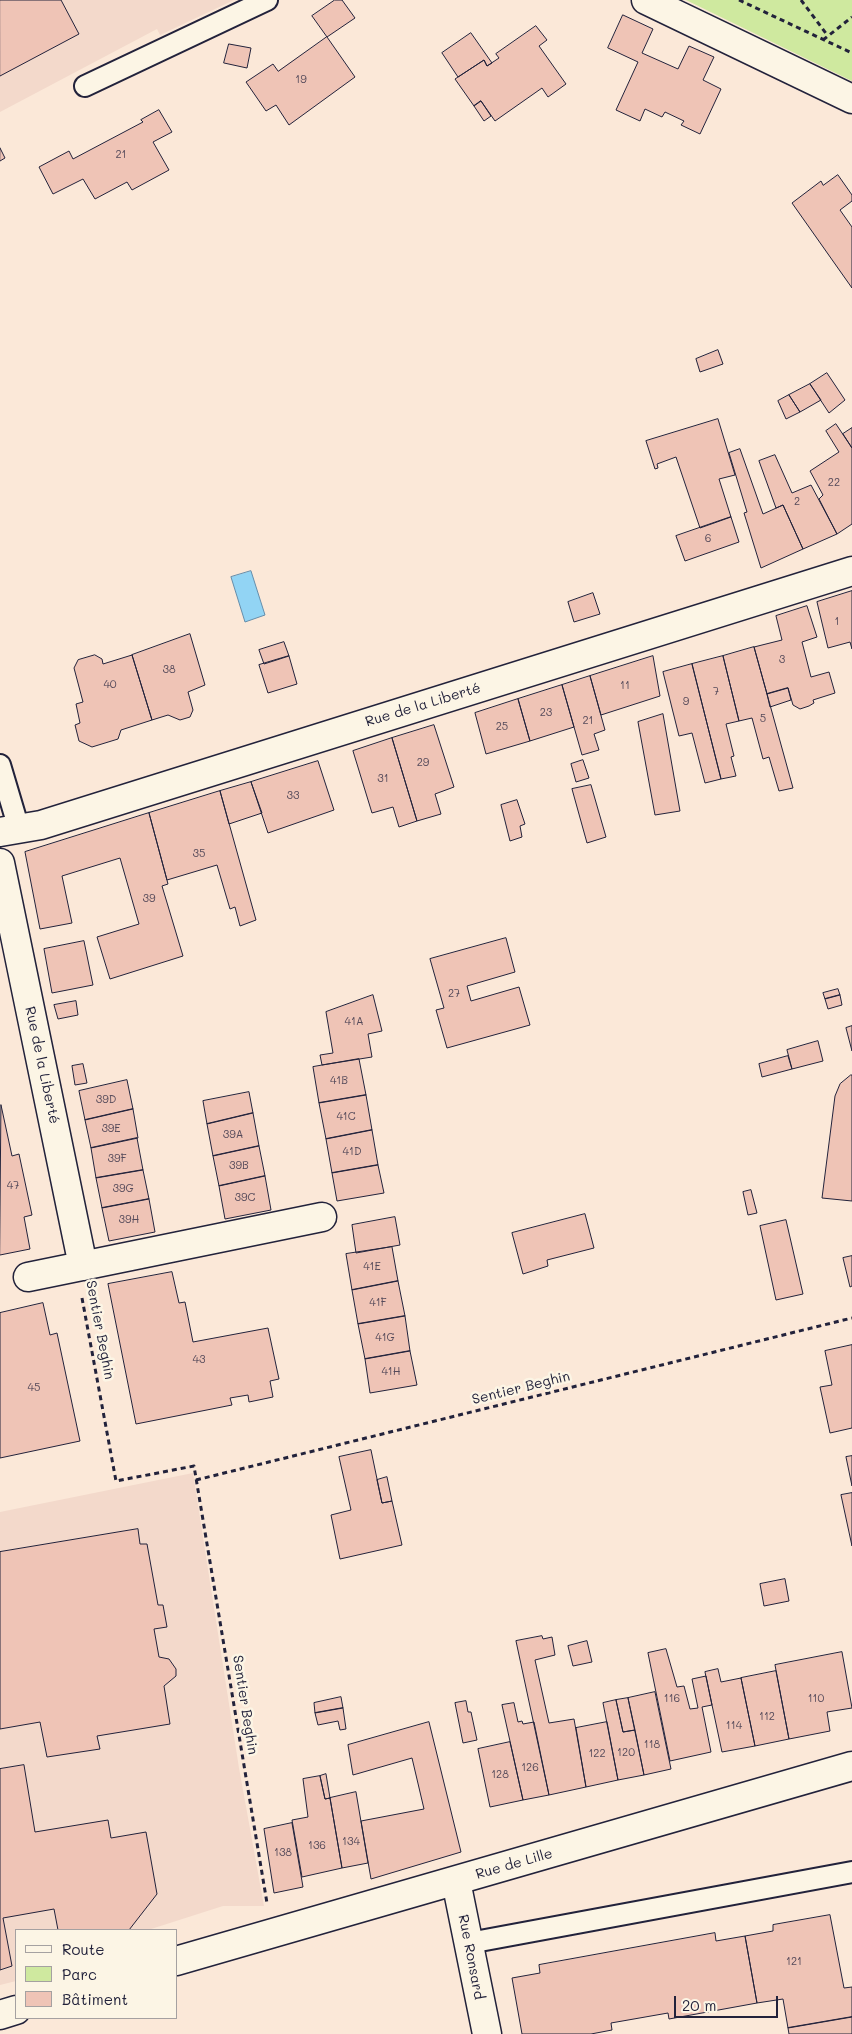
<!DOCTYPE html>
<html>
<head>
<meta charset="utf-8">
<style>
	body { margin:0 }
	#map { position:relative; width:852px; height:2034px; overflow:hidden; background:#fbe8d8; font-family:Mali,sans-serif }
	canvas { display:block }
	.legend { position:absolute; left:15px; top:1929px; width:162px; height:90px; box-sizing:border-box; background:#fcf5e5; border:1px solid #a5a1a1; margin:0; padding:6px 9px; list-style:none; font-size:15px; color:#22223b }
	.legend li { display:flex; align-items:center; gap:10px; height:25px }
	.legend b { width:25px; border:1px solid #a5a1a1 }
	.scale { position:absolute; left:674px; top:1996px; width:104px; height:22px; box-sizing:border-box; border:2px solid #22223b; border-top:0; padding-left:6px; font-size:15px; line-height:18px; white-space:nowrap; color:#22223b; -webkit-text-stroke:4px #fcf5e5; paint-order:stroke }
</style>
</head>
<body>
<div id="map">
<canvas width="852" height="2034"></canvas>
<ul class="legend">
<li><b style="height:6px;background:#fcf5e5"></b>Route</li>
<li><b style="height:14px;background:#cfe99f"></b>Parc</li>
<li><b style="height:14px;background:#efc4b6"></b>Bâtiment</li>
</ul>
<div class="scale">20 m</div>
</div>
<script>
const c = document.querySelector('canvas').getContext('2d');
c.lineJoin = 'round';
function fillPath(path, color) {
  c.fillStyle = color;
  c.fill(path, 'evenodd');
}
function stroke(path, color, width, dash) {
  c.strokeStyle = color;
  c.lineWidth = width;
  c.lineCap = dash ? 'butt' : 'round';
  c.setLineDash(dash || []);
  c.stroke(path);
}
function write(font, color, halo, rows, align = 'center') {
  c.font = font + ' Mali,sans-serif';
  c.lineWidth = 5;
  c.setLineDash([]);
  c.textBaseline = 'middle';
  c.strokeStyle = halo;
  c.fillStyle = color;
  for (const [text, x, y, turn = 0] of rows) {
    c.save();
    c.translate(x, y);
    c.rotate((+turn || 0) * Math.PI / 180);
    c.textAlign = isNaN(turn) ? turn : align;
    if (halo) c.strokeText(text, 0, 0);
    c.fillText(text, 0, 0);
    c.restore();
  }
}
fillPath(new Path2D(`
	M0,0H234L160,35L157,29L0,112Z
	M193,1473L239,1768L264,1906H223L148,1930H16V1981L0,1985V1512Z`), '#f3d9cb');
fillPath(new Path2D(`
	M686,0H852V81Z`), '#cfe99f');
const water = new Path2D(`
	M251,571L265,615L245,622L231,577Z`);
fillPath(water, '#92d4f4');
stroke(water, '#658daa', 1);
const building = new Path2D(`
	M0,0H61L79,34L0,76Z
	M335,0H342L355,18L327,37L312,16Z
	M623,15L653,29L642,53L678,69L689,46L714,57L703,80L721,89L700,134L681,125L684,121L665,112L662,117L645,109L640,121L616,110L638,62L608,48Z
	M536,26L547,40L539,46L566,84L548,97L542,88L495,121L481,101L474,106L455,79L484,60L487,66L499,58L496,54Z
	M471,33L492,63L487,66L484,60L458,77L442,53Z
	M327,37L355,77L289,125L276,105L266,111L246,82L273,64L278,71Z
	M229,44L251,48L247,68L224,63Z
	M481,101L491,116L484,121L474,106Z
	M159,110L172,132L153,142L169,170L132,190L127,182L95,199L83,179L53,194L39,167L69,151L73,159L143,122L141,120Z
	M0,148L5,158L0,161Z
	M838,175L852,195V201L840,210L852,227V288L792,203L821,181L823,185Z
	M718,350L723,364L700,372L696,359Z
	M827,373L845,400L829,413L810,384Z
	M810,384L821,400L800,412L789,395Z
	M789,395L800,412L786,419L778,401Z
	M718,419L735,475L719,479L731,517L700,528L676,457L657,464L658,468L655,469L646,441Z
	M836,424L852,448V524L837,534L819,499L823,495L810,471L839,452L826,431Z
	M852,428V448L843,434Z
	M740,449L763,514L783,505L803,549L761,568L744,513L747,512L729,453Z
	M775,455L792,493L811,485L837,534L803,549L783,505L776,508L759,461Z
	M731,517L739,542L685,561L676,536Z
	M852,591V649L850,642L828,648L817,602Z
	M593,593L600,614L574,622L568,602Z
	M807,606L817,637L802,642L811,677L829,672L835,693L813,700L814,703L809,706L800,709L793,705L788,688L767,694L754,647L782,640L776,616Z
	M190,634L205,685L188,692L193,710L190,717L180,720L168,715L152,720L132,655Z
	M284,642L289,656L264,664L259,650Z
	M754,647L793,788L779,791L769,757L763,759L752,718L739,721L723,656Z
	M95,655L102,659L103,664L132,655L152,720L121,730L118,739L92,747L79,741L75,725L80,723L76,704L83,702L74,668L78,660Z
	M289,656L297,684L268,693L259,665Z
	M653,656L660,696L601,715L590,676Z
	M723,656L739,721L726,724L734,756L731,757L736,776L721,779L692,664Z
	M692,664L721,779L705,783L692,733L679,736L663,672Z
	M590,676L605,730L594,734L599,750L582,755L562,685Z
	M562,685L574,727L530,741L518,699Z
	M788,688L791,700L770,707L767,694Z
	M518,699L530,741L486,754L475,713Z
	M663,714L680,811L655,815L638,722Z
	M434,725L454,787L435,794L441,814L417,821L392,738Z
	M392,738L417,821L399,827L393,807L372,813L353,751Z
	M583,760L589,778L576,782L571,764Z
	M318,761L334,810L268,833L251,782Z
	M251,782L262,813L229,824L220,791Z
	M591,785L606,837L587,843L572,789Z
	M220,791L256,920L240,926L235,907L230,909L217,865L167,880L149,813Z
	M517,800L525,824L520,826L522,837L510,841L501,805Z
	M149,813L168,884L162,886L183,956L110,979L97,937L139,924L120,858L62,876L72,923L40,929L25,852Z
	M506,938L515,972L467,986L471,1001L519,987L530,1025L447,1048L436,1010L444,1008L430,959Z
	M84,941L93,985L52,993L44,949Z
	M838,989L840,995L825,999L823,993Z
	M373,995L382,1031L368,1034L372,1057L322,1065L320,1055L333,1053L326,1012Z
	M840,995L842,1005L828,1009L825,999Z
	M76,1001L78,1015L58,1019L54,1005Z
	M852,1026V1051L846,1028Z
	M818,1041L823,1061L792,1069L787,1050Z
	M788,1056L792,1069L762,1077L759,1064Z
	M359,1059L366,1095L319,1103L313,1067Z
	M83,1064L87,1083L75,1085L72,1066Z
	M851,1075H852V1201L822,1198L835,1096L840,1084Z
	M127,1080L133,1109L85,1120L79,1091Z
	M249,1092L253,1113L207,1124L203,1101Z
	M366,1095L372,1130L326,1139L319,1103Z
	M1,1105L12,1156L19,1154L32,1215L24,1217L30,1249L0,1255Z
	M133,1109L138,1138L91,1148L85,1120Z
	M253,1113L259,1146L213,1156L207,1124Z
	M372,1130L378,1165L332,1173L326,1139Z
	M137,1138L143,1170L96,1178L91,1148Z
	M259,1146L265,1176L219,1186L213,1156Z
	M378,1165L384,1193L337,1201L332,1173Z
	M143,1170L149,1199L102,1208L96,1178Z
	M265,1176L271,1210L225,1219L219,1186Z
	M751,1190L757,1213L748,1215L743,1192Z
	M149,1199L155,1232L109,1241L102,1208Z
	M585,1214L594,1248L547,1260L548,1266L523,1274L512,1233Z
	M395,1217L400,1245L356,1253L352,1225Z
	M786,1220L803,1294L776,1300L760,1226Z
	M392,1247L398,1281L352,1290L346,1254Z
	M852,1256V1286L850,1287L843,1258Z
	M172,1272L179,1303L185,1302L193,1342L268,1328L279,1379L270,1381L273,1397L249,1402L248,1395L230,1398L232,1405L136,1424L108,1284Z
	M398,1281L405,1316L358,1324L352,1290Z
	M43,1303L50,1335L57,1333L80,1441L0,1458V1313Z
	M405,1316L410,1351L365,1359L358,1324Z
	M852,1345V1428L830,1433L820,1387L832,1385L825,1351Z
	M410,1351L417,1385L370,1393L365,1359Z
	M371,1450L382,1503L392,1501L402,1545L340,1559L331,1515L351,1510L339,1457Z
	M852,1456V1486L846,1457Z
	M387,1477L392,1501L382,1503L377,1480Z
	M852,1493V1546L841,1495Z
	M138,1529L140,1544H147L158,1605H163L167,1627L154,1629L159,1657L169,1659L176,1669V1676L164,1686L170,1724L97,1736L100,1749L47,1757L40,1722L0,1729V1552Z
	M785,1579L789,1601L764,1606L760,1584Z
	M542,1636L543,1639L552,1637L555,1655L535,1660L549,1723L574,1719L586,1787L549,1795L516,1641Z
	M587,1641L592,1662L573,1666L568,1646Z
	M666,1649L677,1687L684,1686L690,1709L698,1708L692,1679L706,1676L712,1705L702,1707L711,1752L670,1761L648,1653Z
	M842,1652L852,1708L827,1712L830,1731L789,1739L775,1665Z
	M718,1669L721,1682L741,1678L755,1746L722,1752L705,1672Z
	M776,1671L789,1739L755,1746L741,1678Z
	M655,1692L671,1769L644,1775L628,1698Z
	M341,1697L343,1708L315,1713L314,1703Z
	M628,1698L635,1730L623,1732L616,1700Z
	M616,1700L623,1732L635,1730L644,1775L618,1780L603,1703Z
	M466,1701L468,1712H471L477,1740L463,1743L455,1703Z
	M514,1703L518,1722L522,1721L523,1724L534,1722L549,1795L523,1800L502,1705Z
	M343,1708L346,1729L340,1730L338,1721L318,1725L315,1713Z
	M429,1722L461,1852L371,1879L361,1821L424,1809L412,1758L353,1775L348,1745Z
	M607,1722L618,1780L586,1787L576,1728Z
	M510,1742L523,1800L490,1807L478,1749Z
	M24,1765L35,1832L108,1820L111,1838L146,1832L157,1894L129,1930H58L54,1909L3,1918L12,1966L0,1970V1769Z
	M326,1774L330,1798L325,1799L320,1776Z
	M320,1776L325,1799L330,1798L342,1868L302,1877L292,1820L308,1817L303,1779Z
	M356,1792L368,1863L342,1868L330,1798Z
	M292,1823L303,1887L274,1893L264,1829Z
	M830,1915L844,1988L852,1987V2017L788,2028L783,1999L757,2003L745,1936L773,1931V1925Z
	M715,1933L716,1941L745,1936L757,2003L669,2019L668,2013L611,2023L612,2030L591,2034H522L512,1978L540,1973L539,1965Z
	M852,2017V2034H789L788,2028Z`);
fillPath(building, '#efc4b6');
stroke(building, '#22223b', 1);
const service = new Path2D(`
	M85,86L267,0
	M0,765L19,829
	M469,1943L852,1872`);
const minor = new Path2D(`
	M646,0L852,99
	M0,832L41,825L852,571
	M0,863L83,1266
	M28,1277L322,1217
	M456,1881L487,2034`);
const tertiary = new Path2D(`
	M176,1961L852,1766
	M0,2015L16,2010`);
stroke(service, '#22223b', 24);
stroke(minor, '#22223b', 31);
stroke(tertiary, '#22223b', 31);
stroke(new Path2D(`
	M739,0L852,53
	M801,0L828,36
	M823,40L852,17
	M82,1298L116,1481L194,1466L267,1903
	M196,1480L852,1318`), '#22223b', 3, [5, 4]);
stroke(service, '#fcf5e5', 20);
stroke(minor, '#fcf5e5', 28);
stroke(tertiary, '#fcf5e5', 28);
write('11px', '#554a5a', null, [
	["19",301,80],
	["21",121,155],
	["22",834,483],
	["2",797,502],
	["6",708,539],
	["1",837,622],
	["3",782,660],
	["38",169,670],
	["40",110,685],
	["11",625,686],
	["7",716,692],
	["9",686,702],
	["23",546,713],
	["5",763,719],
	["21",588,721],
	["25",502,727],
	["29",423,763],
	["31",383,779],
	["33",293,796],
	["35",199,854],
	["39",149,899],
	["27",454,994],
	["41A",354,1022],
	["41B",339,1081],
	["39D",106,1100],
	["41C",346,1117],
	["39E",111,1129],
	["39A",233,1135],
	["41D",352,1152],
	["39F",117,1159],
	["39B",239,1166],
	["47",13,1186],
	["39G",123,1189],
	["39C",245,1198],
	["39H",129,1220],
	["41E",372,1267],
	["41F",378,1303],
	["41G",385,1338],
	["43",199,1360],
	["41H",391,1372],
	["45",34,1388],
	["116",672,1699],
	["110",816,1699],
	["112",767,1717],
	["114",734,1726],
	["118",652,1745],
	["120",626,1753],
	["122",597,1754],
	["126",530,1768],
	["128",500,1775],
	["134",351,1842],
	["136",317,1846],
	["138",283,1853],
	["121",794,1962]
]);
write('14px', '#22223b', '#fcf5e5', [
	["Rue de la Liberté",423,705,-17],
	["Rue de la Liberté",42,1065,78],
	["Sentier Beghin",100,1330,79],
	["Sentier Beghin",521,1388,-14],
	["Sentier Beghin",245,1705,81],
	["Rue de Lille",514,1864,-16],
	["Rue Ronsard",471,1957,79]
]);
</script>
</body>
</html>
